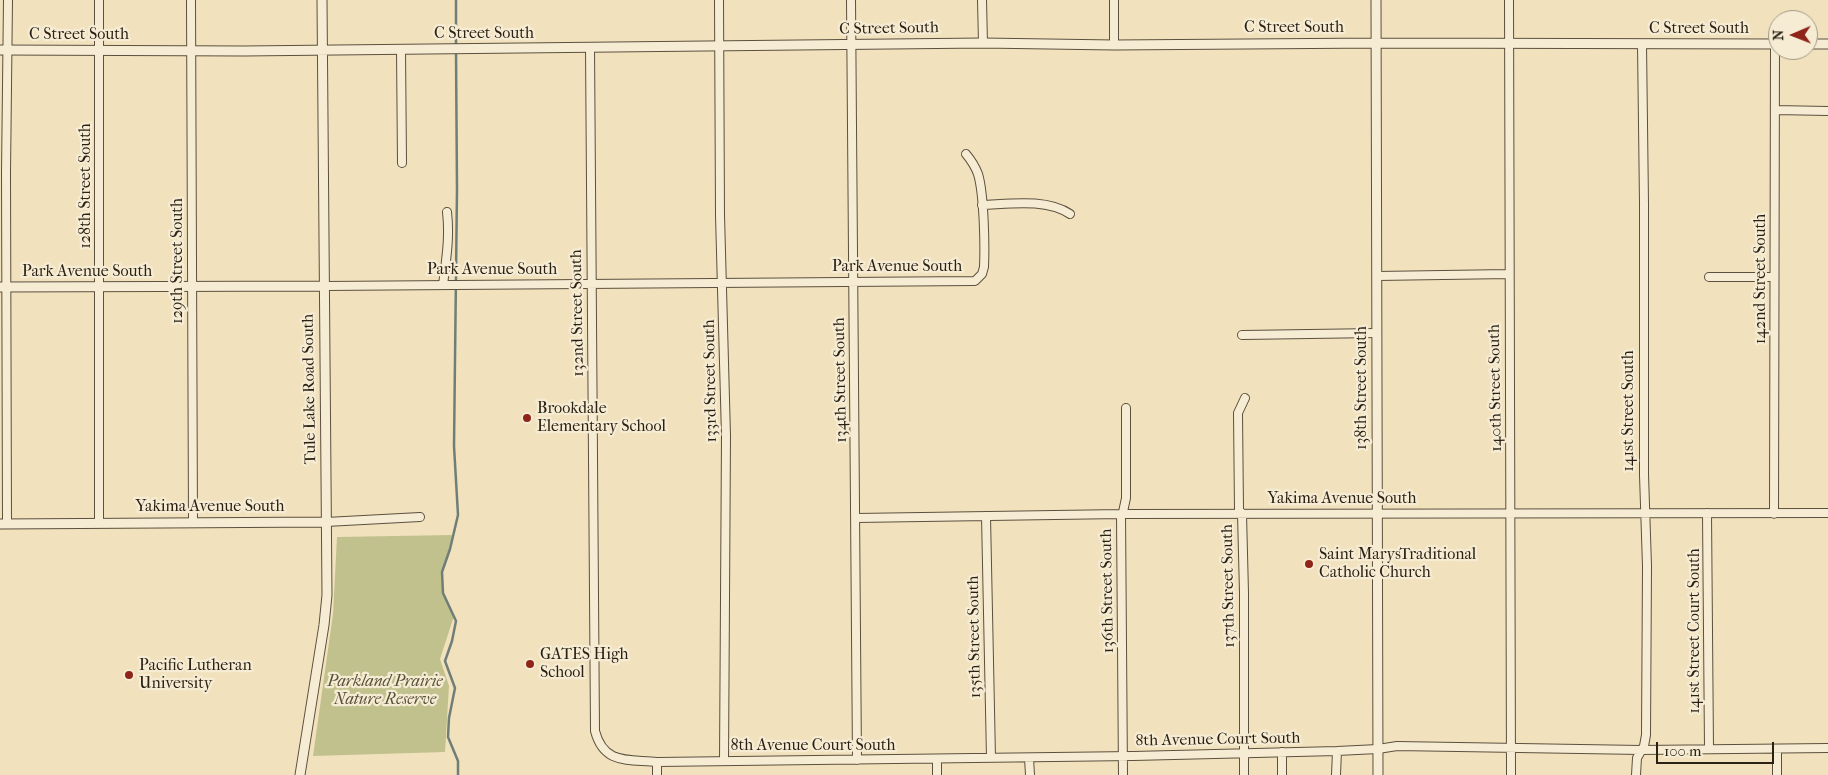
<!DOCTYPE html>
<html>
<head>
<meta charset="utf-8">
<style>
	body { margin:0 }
	#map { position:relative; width:1828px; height:775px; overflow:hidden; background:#f1e2bd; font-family:"IM FELL French Canon",serif }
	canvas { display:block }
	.north { position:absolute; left:1768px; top:10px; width:50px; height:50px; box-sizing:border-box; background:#f6ecd4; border:1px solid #a49a87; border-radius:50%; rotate:269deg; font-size:14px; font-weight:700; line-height:20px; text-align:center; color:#2a2013 }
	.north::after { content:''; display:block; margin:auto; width:18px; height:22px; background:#8f2418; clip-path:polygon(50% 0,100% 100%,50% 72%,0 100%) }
	.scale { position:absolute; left:1656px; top:742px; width:118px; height:22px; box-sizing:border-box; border:2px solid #2a2013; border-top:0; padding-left:6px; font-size:15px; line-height:18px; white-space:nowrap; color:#2a2013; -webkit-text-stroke:4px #f6ecd4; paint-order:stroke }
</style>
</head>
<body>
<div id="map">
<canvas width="1828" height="775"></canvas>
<div class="north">N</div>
<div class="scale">100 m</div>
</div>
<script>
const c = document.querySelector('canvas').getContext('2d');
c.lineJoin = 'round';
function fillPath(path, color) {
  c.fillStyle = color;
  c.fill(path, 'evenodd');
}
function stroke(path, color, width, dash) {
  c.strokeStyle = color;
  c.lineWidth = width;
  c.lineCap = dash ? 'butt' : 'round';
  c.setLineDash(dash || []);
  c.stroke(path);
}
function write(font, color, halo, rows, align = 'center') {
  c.font = font + ' "IM FELL French Canon",serif';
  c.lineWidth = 4.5;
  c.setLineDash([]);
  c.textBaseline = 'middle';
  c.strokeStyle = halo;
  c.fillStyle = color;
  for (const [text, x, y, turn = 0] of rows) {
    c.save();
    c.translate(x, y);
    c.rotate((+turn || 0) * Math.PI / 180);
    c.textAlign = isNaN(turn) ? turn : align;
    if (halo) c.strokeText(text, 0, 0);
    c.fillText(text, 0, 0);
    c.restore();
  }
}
fillPath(new Path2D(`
	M453,535L442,572L443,593L454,616L440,659L449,686L445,752L313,756L333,614L337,537Z`), '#c1c18d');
stroke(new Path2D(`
	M456,46V0
	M456,51L457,189L454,446L458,515L450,549L442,572L443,593L456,621L452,641L445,661L455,688L449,718L448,737L458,761V775`), '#707e78', 2.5);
const minor = new Path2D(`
	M99,0V523
	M191,0L193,522
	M719,0L720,215L726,436L724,761
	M851,0L857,760
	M982,0L983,43
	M1509,0C1509,258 1511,517 1511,775
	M1114,45V0
	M590,47L595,731C604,765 628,759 657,762L1133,756L1337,751L1378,749L1397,746L1641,750L1828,748
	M401,49L402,163
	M1775,110L1828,111
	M982,205C1009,204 1046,198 1070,214
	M1377,276L1509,274
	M1709,277H1774
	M443,285C446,260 450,238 447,212
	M324,286L975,281L982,274L984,267C985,245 984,194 978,174C975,166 971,160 966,154
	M1242,335L1377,333
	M1707,513L1709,749
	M1774,514L1775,44
	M986,516L991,758
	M856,518L1121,514L1828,513
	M326,522L420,517
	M7,524L6,173L8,0
	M1777,749V775
	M1282,752V775
	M1029,758L1030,775
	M657,775V762
	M937,775V759
	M1123,775L1121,514L1123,512L1126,498V408
	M1244,775V593L1242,514L1239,510L1238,413L1245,398
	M1336,775L1337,751
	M1636,775L1637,758L1644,746L1646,735L1647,566L1644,475V204L1642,44`);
const tertiary = new Path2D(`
	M1376,0L1378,775
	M1808,44H1828
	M0,50L244,51L983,43L1114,45L1377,43L1778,44
	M0,287L324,286
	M0,524L326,522
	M300,775L324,625L327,595L322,0`);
stroke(minor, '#5c503e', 10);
stroke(tertiary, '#5c503e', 11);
stroke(minor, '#f6ecd4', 8);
stroke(tertiary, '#f6ecd4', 9);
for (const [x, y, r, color] of [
	[527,418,5,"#8f2418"],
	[1309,564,5,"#8f2418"],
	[530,664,5,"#8f2418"],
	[129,675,5,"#8f2418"]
]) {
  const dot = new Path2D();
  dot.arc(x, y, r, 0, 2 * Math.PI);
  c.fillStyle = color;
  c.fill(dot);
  stroke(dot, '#f6ecd4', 2);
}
write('16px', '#2a2013', '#f6ecd4', [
	["C Street South",1294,28],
	["C Street South",889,29,-1],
	["C Street South",1699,29],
	["C Street South",484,34],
	["C Street South",79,35],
	["128th Street South",86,186,-90],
	["129th Street South",178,261,-90],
	["Park Avenue South",897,267],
	["Park Avenue South",492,270],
	["Park Avenue South",87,272],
	["142nd Street South",1761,279,-90],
	["132nd Street South",578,313,-91],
	["134th Street South",841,380,-91],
	["133rd Street South",711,381,-91],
	["138th Street South",1362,388,-90],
	["140th Street South",1496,388,-91],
	["Tule Lake Road South",310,389,-91],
	["141st Street South",1629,411,-90],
	["Yakima Avenue South",1342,499],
	["Yakima Avenue South",210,507],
	["137th Street South",1229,586,-91],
	["136th Street South",1108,591,-91],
	["141st Street Court South",1695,631,-90],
	["135th Street South",975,637,-91],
	["8th Avenue Court South",1218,740,-1],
	["8th Avenue Court South",813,746]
]);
write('16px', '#2a2013', '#f6ecd4', [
	["Brookdale",537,409],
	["Elementary School",537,427],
	["Saint MarysTraditional",1319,555],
	["Catholic Church",1319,573],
	["GATES High",540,655],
	["School",540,673],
	["Pacific Lutheran",139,666],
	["University",139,684]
], 'left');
write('italic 16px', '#575038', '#f6ecd4', [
	["Parkland Prairie",385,682],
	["Nature Reserve",385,700]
]);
</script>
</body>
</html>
